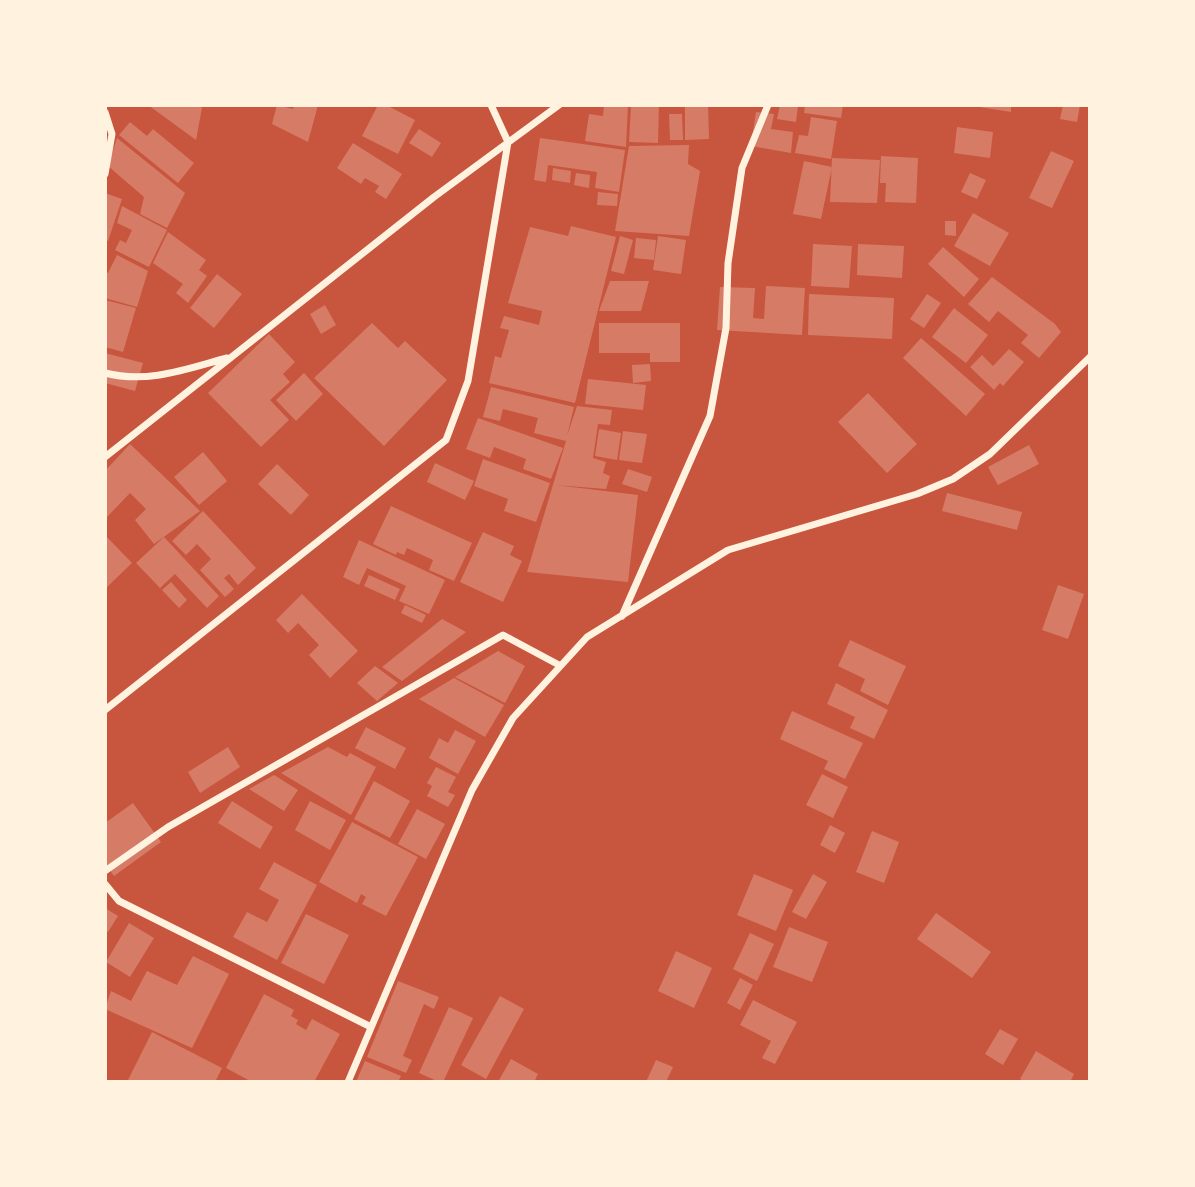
<!DOCTYPE html>
<html>
<head>
<meta charset="utf-8">
<style>
	body { margin:0 }
	#map { position:relative; width:1195px; height:1187px; overflow:hidden; background:#c8553d; font-family:Poppins,sans-serif }
	canvas { display:block }
	.frame { position:absolute; inset:0; border:107px solid #fff3e0; pointer-events:none }
</style>
</head>
<body>
<div id="map">
<canvas width="1195" height="1187"></canvas>
<div class="frame"></div>
</div>
<script>
const c = document.querySelector('canvas').getContext('2d');
c.lineJoin = 'round';
function fillPath(path, color) {
  c.fillStyle = color;
  c.fill(path, 'evenodd');
}
function stroke(path, color, width, dash) {
  c.strokeStyle = color;
  c.lineWidth = width;
  c.lineCap = dash ? 'butt' : 'round';
  c.setLineDash(dash || []);
  c.stroke(path);
}
fillPath(new Path2D(`
	M148,105H198L202,108L196,140Z
	M277,105L293,109L294,105H318L308,142L272,124Z
	M378,105H386L415,120L398,154L362,136Z
	M604,105H628L626,147L585,141L589,114L603,116Z
	M631,105H659L658,143L629,142Z
	M685,105H708L709,139L685,140Z
	M780,105H798L796,122L777,119Z
	M805,105H843L841,118L804,113Z
	M967,105H1011V112Z
	M1063,105H1080L1077,122L1060,119Z
	M756,112L774,114L771,129L793,132L791,153L751,146Z
	M669,114H682L683,140H670Z
	M811,117L837,121L831,159L795,153L799,135L808,136Z
	M130,122L147,136L153,129L194,163L178,183L119,135Z
	M957,127L993,132L990,158L954,153Z
	M419,129L441,143L432,157L409,143Z
	M117,138L185,193L167,228L140,214L144,197L108,166Z
	M540,138L625,150L619,192L595,188L597,172L548,165L546,182L534,180Z
	M353,143L402,174L386,199L375,192L379,186L365,178L361,184L337,168Z
	M689,145L688,164L700,171L689,236L615,231L629,146Z
	M1051,151L1074,161L1052,208L1029,198Z
	M881,156L918,158L916,203L885,202L886,183H880Z
	M832,158L880,160L877,203L830,202Z
	M804,161L832,167L821,219L793,214Z
	M553,168L571,171L570,183L552,180Z
	M576,173L590,175L589,188L574,185Z
	M970,173L986,180L977,199L961,192Z
	M598,192L618,194L617,206L597,205Z
	M105,193L122,199L108,241L105,240Z
	M122,206L167,230L149,267L115,250L120,240L126,243L132,230L117,223Z
	M973,213L1009,233L990,266L954,246Z
	M945,221H956V236L945,235Z
	M571,226L616,237L575,403L489,383L495,356L501,358L509,330L500,328L504,316L539,325L542,311L508,303L530,227L568,236Z
	M168,232L206,260L199,270L207,276L188,303L176,293L183,284L153,263Z
	M620,236L633,240L624,274L611,271Z
	M658,236L686,240L681,274L653,270Z
	M636,238L656,240L654,260L634,258Z
	M813,244L852,246L849,288L811,286Z
	M858,244L904,246L902,278L857,275Z
	M943,247L979,279L964,297L928,264Z
	M117,255L148,271L137,307L105,298V271L108,273Z
	M217,274L242,294L214,328L190,308Z
	M992,277L1055,324L1061,332L1039,358L1021,343L1028,335L998,311L989,322L968,304Z
	M610,281H649L641,311H599Z
	M766,286L805,288L802,335L717,330L720,287L755,288L753,318L764,319Z
	M809,294L894,298L892,339L808,335Z
	M927,294L941,303L924,328L910,319Z
	M105,300L136,308L123,352L105,347Z
	M325,305L336,325L321,334L310,314Z
	M954,308L988,335L966,363L932,337Z
	M372,323L398,348L405,341L447,380L384,446L314,378Z
	M599,323H680V362H650V353H599Z
	M269,334L295,362L283,374L290,382L270,400L289,420L261,447L208,393Z
	M921,338L985,394L966,416L903,358Z
	M1009,349L1024,362L1003,386L1000,383L994,390L970,367L982,355L993,366Z
	M105,353L143,363L135,391L105,383Z
	M650,364L651,381L633,383L632,365Z
	M304,373L323,394L296,421L276,400Z
	M588,379L646,385L643,410L585,404Z
	M491,387L574,407L567,436L577,406L612,410L610,425L598,424L593,458L606,462L603,473L610,476L606,489L555,485L638,495L628,582L527,572L566,441L534,433L538,418L503,409L500,421L483,417Z
	M868,393L917,444L887,473L838,422Z
	M478,418L563,448L551,479L523,469L526,459L494,447L490,458L466,449Z
	M599,429L621,433L617,460L595,456Z
	M623,431L647,434L642,463L619,460Z
	M130,444L200,511L154,544L135,520L146,509L130,493L107,517L105,514V471Z
	M1029,445L1039,464L998,485L988,467Z
	M203,452L227,481L199,505L174,477Z
	M483,459L550,483L536,522L504,511L508,499L474,486Z
	M435,463L474,481L465,500L427,482Z
	M277,464L309,495L291,515L258,484Z
	M628,469L652,477L647,492L622,484Z
	M947,493L1022,512L1017,530L942,511Z
	M391,506L472,543L454,581L429,570L433,560L407,548L404,555L397,552L396,555L373,544Z
	M203,511L256,568L238,585L229,574L224,578L234,589L225,597L200,570L211,559L197,544L186,555L172,541Z
	M483,532L514,546L510,555L522,561L503,602L460,582Z
	M105,535L132,563L105,589Z
	M164,537L219,596L207,608L175,574L160,588L136,563Z
	M359,540L445,580L429,614L399,601L406,586L367,568L359,585L343,577Z
	M369,575L400,589L395,600L364,586Z
	M171,582L187,600L179,608L162,590Z
	M1058,585L1084,594L1068,639L1042,630Z
	M302,594L358,651L330,678L309,655L319,645L298,623L288,633L276,620Z
	M405,605L426,615L422,623L401,613Z
	M442,619L466,632L402,681L382,667Z
	M850,640L906,666L888,705L860,691L865,679L838,666Z
	M498,651L525,666L505,703L455,677Z
	M375,666L398,683L377,701L357,683Z
	M454,678L504,705L485,737L419,699Z
	M836,683L888,710L874,739L850,728L855,717L827,704Z
	M792,711L863,743L845,779L824,769L828,761L780,739Z
	M366,727L406,748L395,769L355,748Z
	M455,730L476,741L458,774L429,758L439,738L448,743Z
	M228,747L240,767L200,793L188,772Z
	M328,747L347,757L350,753L376,767L351,815L281,773Z
	M436,767L456,777L448,792L455,795L448,807L427,796L432,786L427,783Z
	M822,774L848,787L833,818L806,805Z
	M274,775L298,790L284,811L249,789Z
	M374,781L410,801L390,838L354,819Z
	M232,801L273,827L260,849L218,823Z
	M310,801L346,820L330,850L295,830Z
	M133,803L161,842L114,876L105,863V823Z
	M417,809L445,824L426,859L398,844Z
	M352,822L418,857L386,916L362,904L366,897L361,894L357,903L319,882Z
	M830,825L845,833L835,853L820,845Z
	M872,831L899,842L884,883L856,872Z
	M274,862L317,885L277,960L233,937L247,912L267,922L279,900L259,889Z
	M754,874L793,890L776,931L737,915Z
	M813,874L827,882L806,919L792,912Z
	M105,908L118,916L108,932L105,930Z
	M936,913L991,952L972,978L917,939Z
	M306,914L349,935L324,984L281,963Z
	M129,923L154,938L130,977L106,962Z
	M789,927L828,942L812,982L773,967Z
	M750,933L774,944L757,981L733,969Z
	M676,951L712,968L694,1008L658,991Z
	M193,956L229,974L192,1048L105,1009L111,991L131,1001L147,971L177,985Z
	M740,978L753,985L740,1010L727,1003Z
	M398,981L439,997L434,1009L424,1004L403,1056L412,1060L406,1073L367,1057Z
	M264,994L294,1010L291,1016L298,1020L296,1024L306,1030L312,1019L340,1034L314,1082H252L226,1068Z
	M500,996L524,1009L486,1079L461,1065Z
	M753,1000L797,1022L775,1064L762,1058L771,1041L740,1025Z
	M449,1007L473,1018L443,1082H439L419,1073Z
	M1000,1029L1018,1039L1003,1065L985,1054Z
	M152,1032L222,1068L215,1082H127Z
	M1036,1051L1074,1074L1070,1082H1024L1020,1079Z
	M511,1059L538,1074L534,1082H498Z
	M656,1060L673,1067L666,1082H646Z
	M365,1061L401,1076L398,1082H356Z`), '#d67c66');
stroke(new Path2D(`
	M105,112L112,134L105,174
	M105,373C148,384 186,369 227,358
	M105,457L434,197L559,105
	M622,616L710,416L726,328L728,263L742,168L768,105
	M105,710L446,440L468,381L508,142L491,105
	M105,871L168,827L503,635L559,665
	M105,884L119,901L371,1027
	M348,1082L472,790L513,718L587,637L728,550L917,494L953,479L990,454L1090,357`), '#fff3e0', 7);
</script>
</body>
</html>
